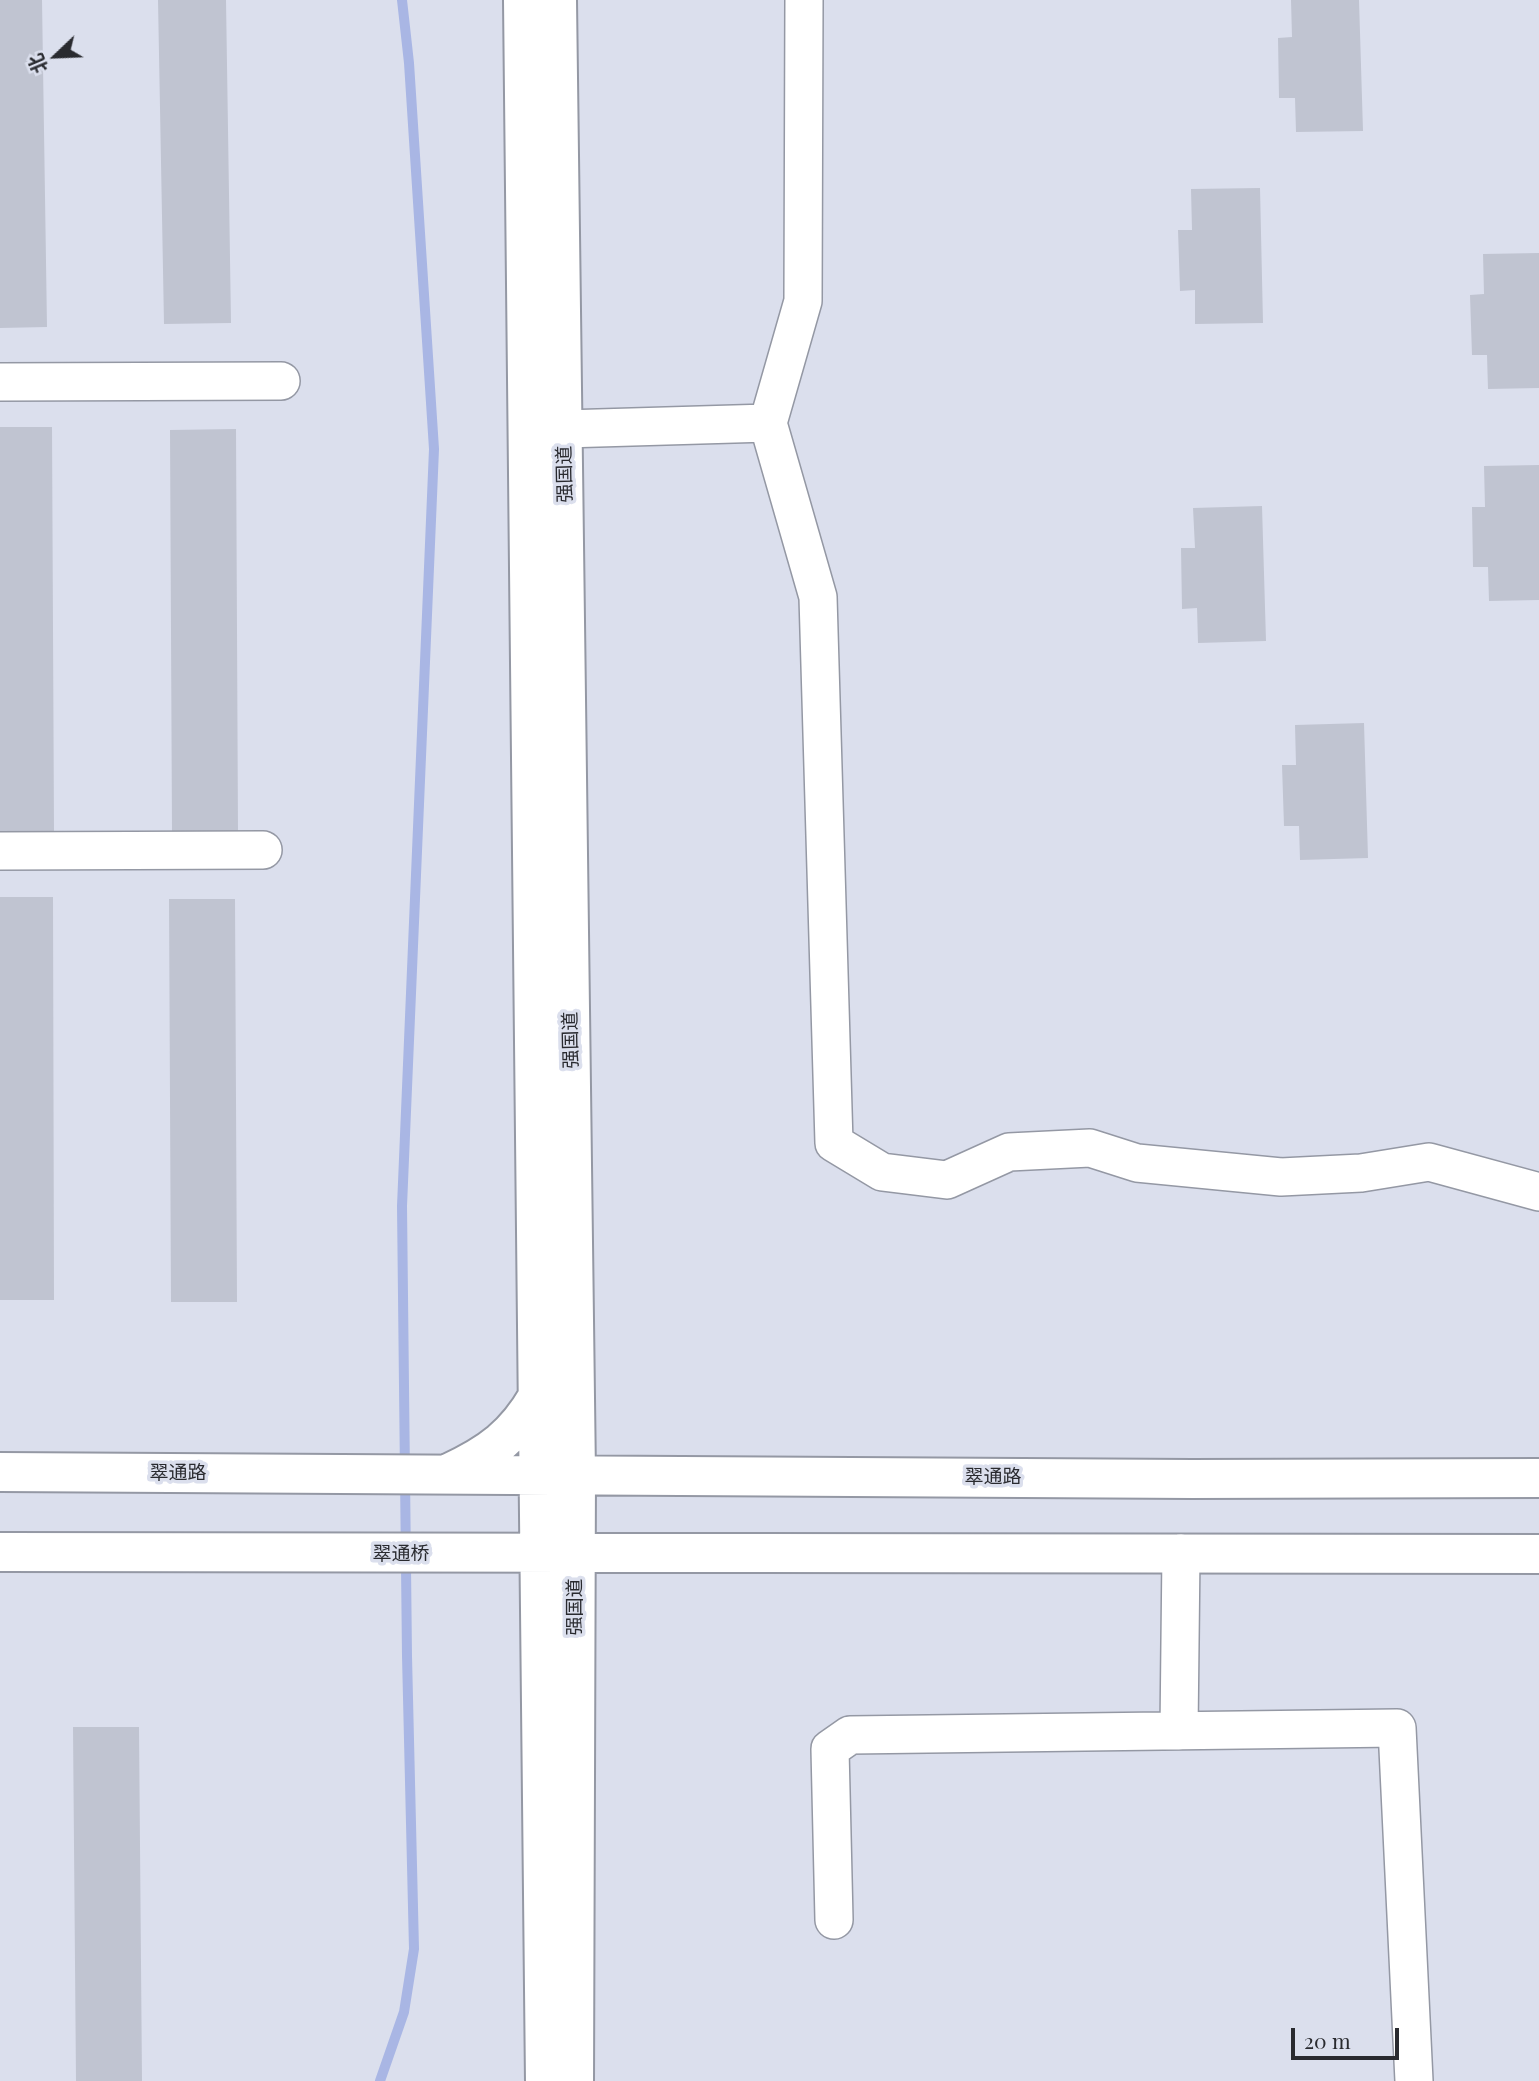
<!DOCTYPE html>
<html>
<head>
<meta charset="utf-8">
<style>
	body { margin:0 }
	#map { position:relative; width:1539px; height:2081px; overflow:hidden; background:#dbdfed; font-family:"Playfair Display","Noto Sans SC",serif }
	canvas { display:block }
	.north { position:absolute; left:21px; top:21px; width:70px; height:70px; -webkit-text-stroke:5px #dbdfed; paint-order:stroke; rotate:247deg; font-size:19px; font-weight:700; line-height:28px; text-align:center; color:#292a2f }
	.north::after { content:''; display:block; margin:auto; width:24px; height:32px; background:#292a2f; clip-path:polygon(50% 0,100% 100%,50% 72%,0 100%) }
	.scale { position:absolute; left:1291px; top:2028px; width:108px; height:32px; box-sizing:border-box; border:4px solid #292a2f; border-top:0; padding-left:9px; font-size:21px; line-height:24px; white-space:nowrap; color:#292a2f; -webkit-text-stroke:5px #dbdfed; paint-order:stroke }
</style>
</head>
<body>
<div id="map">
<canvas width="1539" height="2081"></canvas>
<div class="north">北</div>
<div class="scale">20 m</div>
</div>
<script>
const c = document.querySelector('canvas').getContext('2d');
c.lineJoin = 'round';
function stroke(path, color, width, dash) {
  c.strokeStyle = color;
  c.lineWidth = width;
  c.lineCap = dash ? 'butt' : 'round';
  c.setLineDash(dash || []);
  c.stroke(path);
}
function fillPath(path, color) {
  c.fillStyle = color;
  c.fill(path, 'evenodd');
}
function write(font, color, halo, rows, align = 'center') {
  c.font = font + ' "Playfair Display","Noto Sans SC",serif';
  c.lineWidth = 7;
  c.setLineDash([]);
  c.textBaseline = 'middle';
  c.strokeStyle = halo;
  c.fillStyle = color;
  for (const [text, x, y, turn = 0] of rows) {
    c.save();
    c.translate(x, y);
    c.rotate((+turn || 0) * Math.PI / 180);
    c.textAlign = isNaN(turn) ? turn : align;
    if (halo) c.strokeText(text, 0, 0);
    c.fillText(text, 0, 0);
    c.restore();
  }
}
stroke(new Path2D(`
	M380,2081L404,2012L414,1949L407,1656L402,1206L434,449L409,63L402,0`), '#a9b6e4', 10);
fillPath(new Path2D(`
	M0,0H42L47,327L0,328Z
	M158,0H226L231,323L164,324Z
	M1291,0H1359L1363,131L1296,132L1295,98H1279L1278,38L1292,37Z
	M1260,188L1263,323L1195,324V290L1180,291L1178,230H1192L1191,189Z
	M1539,253V388L1488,389L1487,355H1472L1470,295L1484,294L1483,254Z
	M0,427H52L54,831H0Z
	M236,429L238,833H172L170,430Z
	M1539,465V600L1489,601L1488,567H1473L1472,507H1485L1484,466Z
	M1262,506L1266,641L1198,643L1197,608L1182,609L1181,548H1195L1193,508Z
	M1364,723L1368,858L1300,860L1299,826H1284L1282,765H1296L1295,725Z
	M0,897H53L54,1300H0Z
	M169,899H235L237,1302H171Z
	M73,1727H139L142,2081H76Z`), '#c0c4d1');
const minor = new Path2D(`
	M804,0L803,301L768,423L818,597L834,1143L882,1172L947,1180L1009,1152L1090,1148L1137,1163L1281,1177L1361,1173L1429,1162L1539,1192
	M0,382L281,381
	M564,429L768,423
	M0,851L263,850
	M1179,1731L1181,1553
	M834,1920L830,1749L850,1735L1397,1728L1414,2081`);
const secondary = new Path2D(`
	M523,0L545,2081
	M557,0L576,1474L574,2081
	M0,1472L1192,1479L1539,1478
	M449,1473C490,1454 515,1436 538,1396
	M0,1552L1539,1554`);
stroke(minor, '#9498a4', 40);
stroke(secondary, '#9498a4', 42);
stroke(minor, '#fff', 37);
stroke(secondary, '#fff', 38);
write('19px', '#292a2f', '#dbdfed', [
	["强国道",565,474,-91],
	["强国道",571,1040,-91],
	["翠通路",178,1473],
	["翠通路",993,1477],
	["翠通桥",401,1554],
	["强国道",575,1607,-90]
]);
</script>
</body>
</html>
